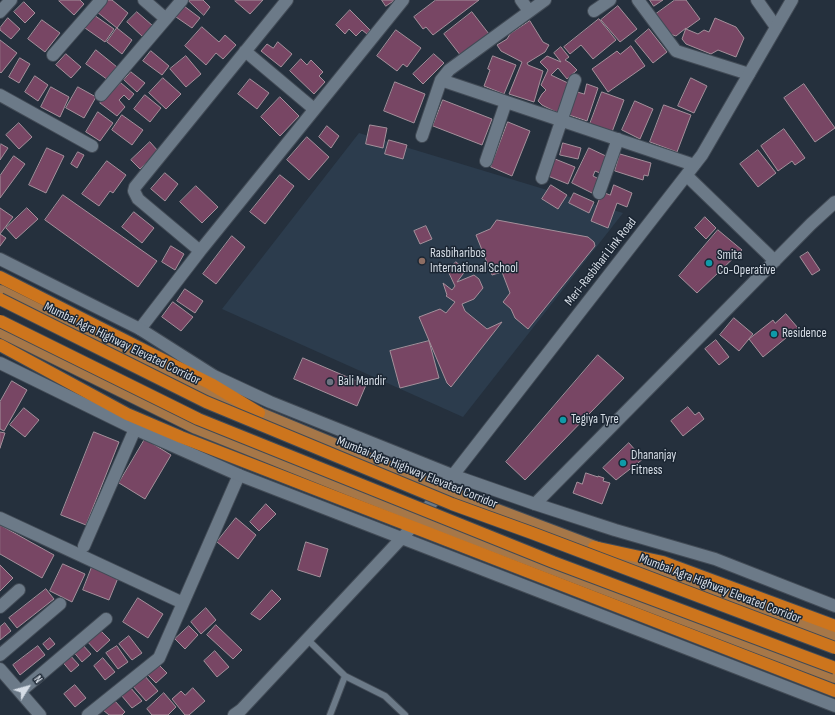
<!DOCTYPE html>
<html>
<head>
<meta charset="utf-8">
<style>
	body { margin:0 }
	#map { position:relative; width:835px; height:715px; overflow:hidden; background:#25303d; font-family:"Sofia Sans Condensed",sans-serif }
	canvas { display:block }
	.north { position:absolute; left:8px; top:667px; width:40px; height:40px; -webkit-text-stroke:3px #1b2633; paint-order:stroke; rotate:53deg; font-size:11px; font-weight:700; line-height:16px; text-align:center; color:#d6dde6 }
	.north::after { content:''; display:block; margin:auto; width:14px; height:18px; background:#d6dde6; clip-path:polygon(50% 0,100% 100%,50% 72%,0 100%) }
</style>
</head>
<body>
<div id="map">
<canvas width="835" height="715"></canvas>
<div class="north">N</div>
</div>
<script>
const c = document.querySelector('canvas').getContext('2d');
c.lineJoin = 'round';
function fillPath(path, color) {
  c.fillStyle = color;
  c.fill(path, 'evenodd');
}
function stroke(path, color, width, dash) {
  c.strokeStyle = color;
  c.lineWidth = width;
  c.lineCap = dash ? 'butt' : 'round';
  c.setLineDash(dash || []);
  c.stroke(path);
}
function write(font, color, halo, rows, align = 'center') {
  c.font = font + ' "Sofia Sans Condensed",sans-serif';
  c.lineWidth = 3;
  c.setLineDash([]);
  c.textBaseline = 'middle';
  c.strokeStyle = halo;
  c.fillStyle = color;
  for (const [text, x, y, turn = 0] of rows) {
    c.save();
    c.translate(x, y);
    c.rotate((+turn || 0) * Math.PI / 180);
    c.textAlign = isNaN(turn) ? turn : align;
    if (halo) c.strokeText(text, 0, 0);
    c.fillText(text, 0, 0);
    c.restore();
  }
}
fillPath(new Path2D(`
	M359,133L623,213L463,417L222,309Z`), '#2c3c4d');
const building = new Path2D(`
	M60,0H80L84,4L74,15L59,1Z
	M107,0H112L128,13L117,28L97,12Z
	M188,0H203L210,7L204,15Z
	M236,0H263L250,14L235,1Z
	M382,0H395L386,6Z
	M436,0H479L433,35L426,27L423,29L414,17Z
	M650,0H663L654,6Z
	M675,0H686L700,19L686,29L698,34L704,30L709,32L715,18L736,27L744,38L736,57L718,50L711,54L686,44L682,39L686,28L676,36L670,34L656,14Z
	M24,2L35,13L25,23L14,12Z
	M184,6L200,18L192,28L176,17Z
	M618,6L637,29L620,42L601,20Z
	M350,10L370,30L367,34L362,30L356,36L349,29L345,34L336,25Z
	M137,12L153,26L143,37L127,22Z
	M472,12L489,34L461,56L444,34Z
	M94,15L114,29L105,42L85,28Z
	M8,18L20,29L11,39L0,30V28Z
	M599,19L616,40L593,59L581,45L570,54L564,47Z
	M42,20L60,33L45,52L28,39Z
	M530,21L543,42L549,45L545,52L527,63L528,65L543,71L534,102L509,94L522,62L501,51L497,45L507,39L510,34Z
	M202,27L219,42L225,35L236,45L223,59L216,53L206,65L185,46Z
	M117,28L132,40L122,54L107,42Z
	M649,29L667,52L653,63L635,41Z
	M396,30L421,48L407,67L403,64L397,71L377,56Z
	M0,40L17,53L1,73L0,72Z
	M278,42L292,54L281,67L261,51L267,44L273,48Z
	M631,46L645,66L608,92L592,69L617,51L620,54Z
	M561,47L569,57L565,60L570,63L577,70L567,79L558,68L551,75L570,84L558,113L542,105L538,101L542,94L546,90L541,85L548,70L540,62L547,56L561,62L554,53Z
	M96,50L117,67L108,80L86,64Z
	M151,51L169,66L162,75L143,61Z
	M66,54L81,67L71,78L56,65Z
	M434,54L444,63L423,84L413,74Z
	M186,56L201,74L186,87L170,69Z
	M493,56L516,65L504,94L484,86L490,70L488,69Z
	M20,58L30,64L19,83L9,77Z
	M301,59L307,65L311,60L323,72L319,76L325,82L314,94L290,71Z
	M131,72L145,83L137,92L124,80Z
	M35,76L48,85L38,101L25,92Z
	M163,78L181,94L166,109L149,93Z
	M691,78L707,86L694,113L678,106Z
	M250,79L269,93L257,109L238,94Z
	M395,82L425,94L414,123L384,111Z
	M121,83L134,94L129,100L124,95L119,100L125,107L117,116L100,103Z
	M587,84L598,88L587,121L566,114L574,91L584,94Z
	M804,84L835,128L815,142L784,98Z
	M51,87L69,97L60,117L41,107Z
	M78,87L96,97L84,118L66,108Z
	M602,92L624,100L612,132L590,124Z
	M145,95L161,108L150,122L134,109Z
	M280,97L299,116L280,136L261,117Z
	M443,100L492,119L482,145L433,126Z
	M635,101L653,109L640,139L622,130Z
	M664,105L691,115L677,152L650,142Z
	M98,112L113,123L100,141L86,132Z
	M122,115L143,130L132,145L112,130Z
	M508,122L530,131L512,176L491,167Z
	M19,123L32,137L19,149L6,135Z
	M370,125L387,128L383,148L366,144Z
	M327,126L339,136L331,148L319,137Z
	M784,129L805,158L795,165L792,161L778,171L761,146Z
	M307,137L329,157L309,180L287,160Z
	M389,140L407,145L403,159L385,154Z
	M150,142L158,151L140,169L131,160Z
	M563,143L581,148L578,159L560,155Z
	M1,144L8,148L0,160V145Z
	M47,148L64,156L46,193L29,185Z
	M589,148L608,157L600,173L595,171L593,176L601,180L594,194L572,183Z
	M758,150L776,173L758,187L740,164Z
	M78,152L84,155L77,168L71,164Z
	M620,154L651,163L648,176L644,175L643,180L615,171Z
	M14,156L25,164L0,198V176Z
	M555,159L575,167L568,184L548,176Z
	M107,161L126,175L113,193L110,191L99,206L82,194Z
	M165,173L178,184L165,201L151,189Z
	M280,175L294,186L265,224L250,212Z
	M551,185L567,195L558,209L542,199Z
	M614,185L632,193L627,207L617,203L608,228L591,221L602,192L610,195Z
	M196,186L218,207L202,223L180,202Z
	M574,193L594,202L589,213L569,203Z
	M63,195L157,261L138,287L45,220Z
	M0,208L13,217L0,234L6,238L0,246Z
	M27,208L38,219L16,239L6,228Z
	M134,212L154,228L142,243L122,227Z
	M705,217L716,228L706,239L695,228Z
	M497,220L588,237L594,242L595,246L528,329L515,318L511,309L503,302L510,293L502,272L492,275L476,235L490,229Z
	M426,226L432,239L420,244L414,231Z
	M718,230L742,250L697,293L679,276Z
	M232,236L245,247L216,284L203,274Z
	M171,246L184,254L175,270L162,262Z
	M808,252L820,270L812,275L800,257Z
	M456,262L466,270L457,282L474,275L479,279L483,288L474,299L462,304L465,311L487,329L502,322L451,387L447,383L419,317L440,309L446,313L455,302L446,296L447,295L443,283L452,290L455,286L448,271Z
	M185,289L203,301L195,313L177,301Z
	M173,302L193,317L181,331L162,317Z
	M786,314L798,328L763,357L749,339L773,320L775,323Z
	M734,318L753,334L739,351L720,335Z
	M716,340L729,357L719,365L705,349Z
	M429,341L439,378L400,388L390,351Z
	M598,355L624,378L525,480L506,462Z
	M303,358L366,385L357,406L294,379Z
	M12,381L27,390L4,431L0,429V402Z
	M688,407L695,415L699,412L704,419L683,436L671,421Z
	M24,408L39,420L25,437L10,425Z
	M0,432L5,433L0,448Z
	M94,432L119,442L86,525L61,515Z
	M145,439L171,455L145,499L119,483Z
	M629,443L643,459L616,480L603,468Z
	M586,473L598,477V476L604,478L603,481L610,483L602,504L573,493L577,482L582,484Z
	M266,504L276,514L259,531L250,522Z
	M236,518L256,535L238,559L217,542Z
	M0,525L54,555L42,578L0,554Z
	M306,542L328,549L320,577L298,570Z
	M63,564L85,574L72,602L50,591Z
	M0,565L13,578L0,591Z
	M92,567L118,578L109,600L83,590Z
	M46,589L54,599L17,628L9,618Z
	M272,590L281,599L260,620L251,614Z
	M138,598L163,614L148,638L123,622Z
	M206,608L216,620L201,634L191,622Z
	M5,623L11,631L0,640V627Z
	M216,625L242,650L233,659L207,635Z
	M189,626L198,635L185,649L175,639Z
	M97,627L110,640L97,652L85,639Z
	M129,636L142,653L132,660L119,644Z
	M50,638L55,644L48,650L43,644Z
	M81,643L91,654L82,662L72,650Z
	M38,646L45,655L20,675L13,665Z
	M117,646L128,662L118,669L106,653Z
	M215,651L229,667L217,677L204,661Z
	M68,653L79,665L71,672L60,659Z
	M103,658L115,672L105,680L94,666Z
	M155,661L167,673L156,683L145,672Z
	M144,675L158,691L146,701L132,685Z
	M75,685L86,698L75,707L64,694Z
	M130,687L142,701L132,708L121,695Z
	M193,688L205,701L189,715H185L172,699L181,691L185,695Z
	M164,693L176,707L168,715H152L147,709Z
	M114,700L125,712L122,715H109L103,710Z`);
fillPath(building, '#784664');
stroke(building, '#a4909b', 1);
const service = new Path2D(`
	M307,639L345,676L385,696L405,715
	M330,715L345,676`);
const minor = new Path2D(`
	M144,0L166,19
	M521,0L529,11
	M638,0L676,51L749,74
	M757,0L776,27
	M594,11L610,0
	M0,12L11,0
	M245,51L314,109
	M53,55L101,0
	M441,80L694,165
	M0,95L92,146
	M101,95L182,0
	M422,136L441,80L449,70L545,0
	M486,161L506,102
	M687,176L775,261
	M542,178L575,80
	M599,193L618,139
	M200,251L138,199L134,191L135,187L287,0
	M140,329L200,251L403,0
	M535,504L811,224L835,202
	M0,518L183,603
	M84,546L135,429
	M0,607L19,590
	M0,655L60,604
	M0,669L40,715
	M20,692L106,619
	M88,715L159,658L239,475`);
const tertiary = new Path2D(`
	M0,259L140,329L214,376L270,402L452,475L535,504L615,530L715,559L835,606
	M0,363L135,429L239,475L835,706
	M234,715L241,710L412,527`);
const secondary = new Path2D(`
	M419,519L702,155L792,0`);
const primary = new Path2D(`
	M0,291L206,393L259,413L442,489L603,550
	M0,331L196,428L420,518L835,677
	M620,556L835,637`);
const motorway = new Path2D(`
	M0,277L211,384L259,413
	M0,345L127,414L181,437L835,691
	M594,547L663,562L835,626`);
stroke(service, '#424b56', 8);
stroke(minor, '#424b56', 14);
stroke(tertiary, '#424b56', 14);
stroke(secondary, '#424b56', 14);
stroke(primary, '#424b56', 14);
stroke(motorway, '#424b56', 14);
stroke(service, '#6c7a88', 6);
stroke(minor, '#6c7a88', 12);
stroke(tertiary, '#6c7a88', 12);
stroke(secondary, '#6c7a88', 12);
stroke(primary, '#a67748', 12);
stroke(motorway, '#cd751d', 12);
const motorwayBridge = new Path2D(`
	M0,299L206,402L452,504L532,533L835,648
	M0,321L198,419L553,562L835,668`);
stroke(motorwayBridge, '#424b56', 14, []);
stroke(motorwayBridge, '#cd751d', 12);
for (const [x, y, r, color] of [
	[422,261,4,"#8d6e63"],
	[709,263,4,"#0f9aa8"],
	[774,334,4,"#0f9aa8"],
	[330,382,4,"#6b7280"],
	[563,420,4,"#0f9aa8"],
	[623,463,4,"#0f9aa8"]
]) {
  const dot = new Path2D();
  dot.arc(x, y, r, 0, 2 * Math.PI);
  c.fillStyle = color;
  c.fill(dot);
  stroke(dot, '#1b2633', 1.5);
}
write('13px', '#d6dde6', '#1b2633', [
	["Rasbiharibos",430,254],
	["International School",430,269],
	["Smita",717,256],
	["Co-Operative",717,271],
	["Residence",782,334],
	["Bali Mandir",338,382],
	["Tegiya Tyre",571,420],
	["Dhananjay",631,456],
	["Fitness",631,471]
], 'left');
write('13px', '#d6dde6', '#1b2633', [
	["Meri-Rasbihari Link Road",601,262,-52],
	["Mumbai Agra Highway Elevated Corridor",122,344,26],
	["Mumbai Agra Highway Elevated Corridor",417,473,22],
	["Mumbai Agra Highway Elevated Corridor",720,589,21]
]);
</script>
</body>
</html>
